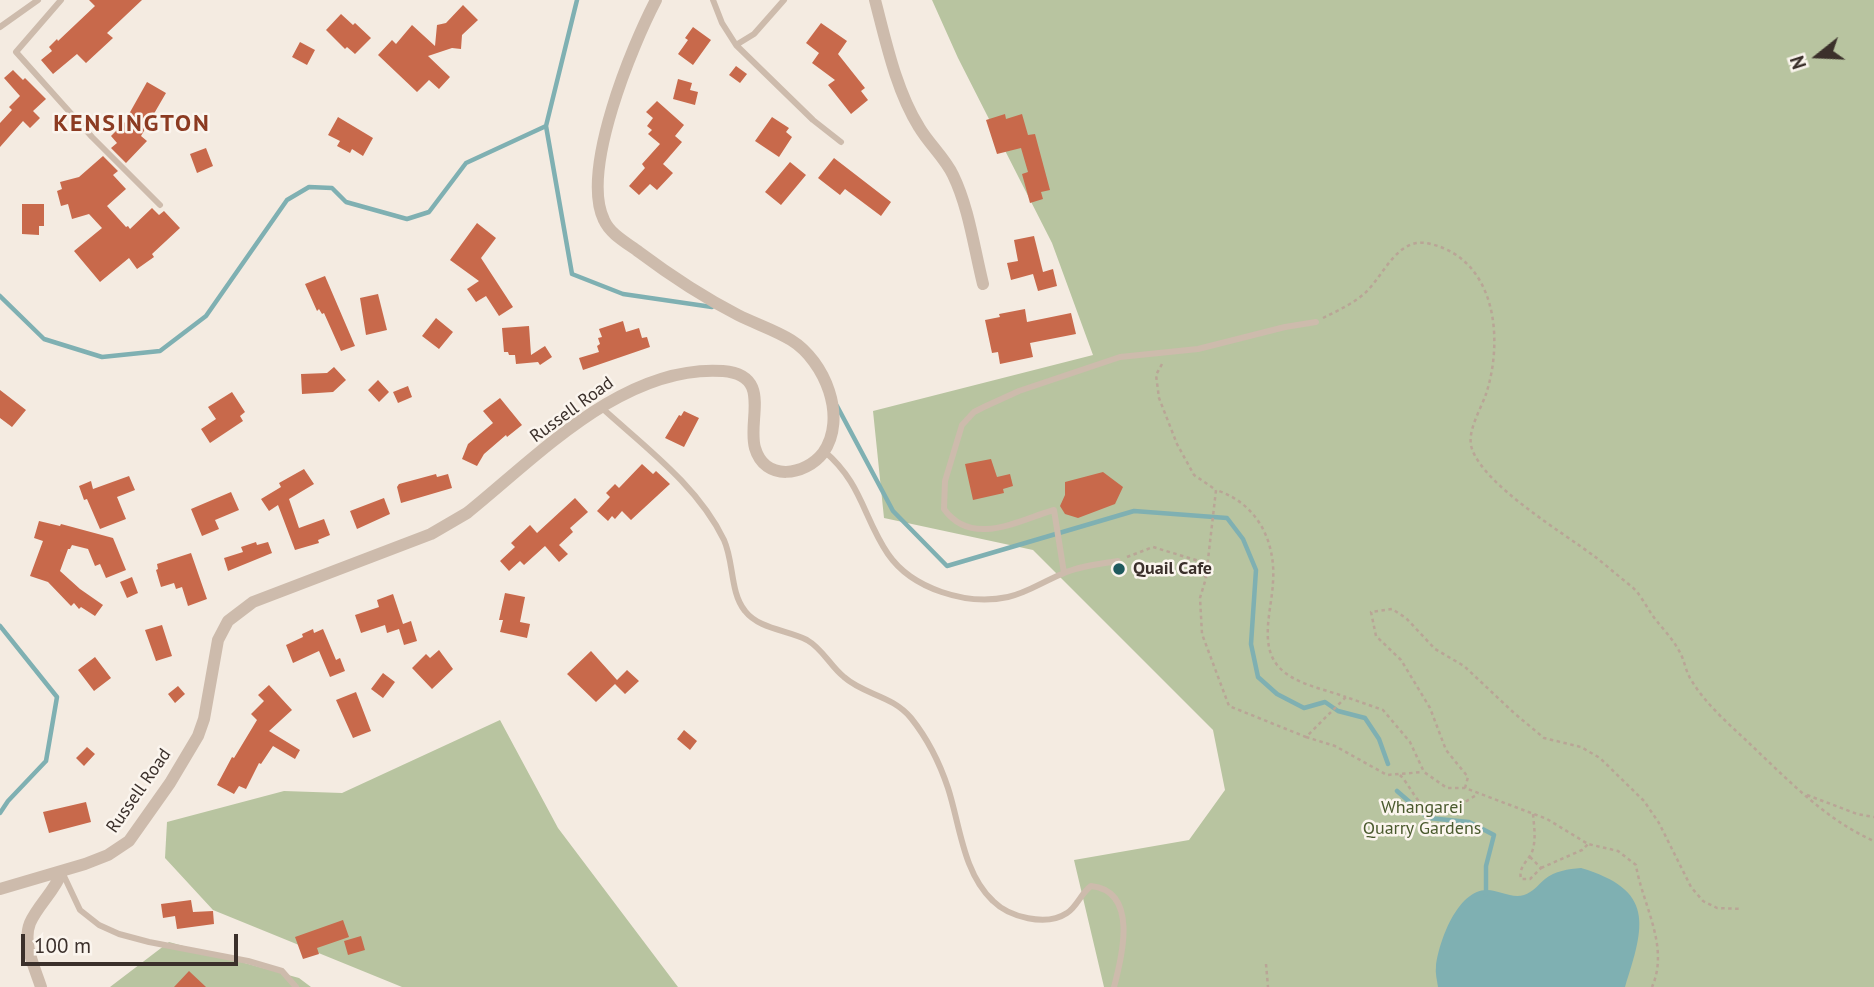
<!DOCTYPE html>
<html>
<head>
<meta charset="utf-8">
<style>
	body { margin:0 }
	#map { position:relative; width:1874px; height:987px; overflow:hidden; background:#f4ebe1; font-family:"PT Sans",sans-serif }
	canvas { display:block }
	.north { position:absolute; left:1783px; top:21px; width:70px; height:70px; -webkit-text-stroke:5px #fbf5ee; paint-order:stroke; rotate:252deg; font-size:19px; font-weight:700; line-height:28px; text-align:center; color:#3b302b }
	.north::after { content:''; display:block; margin:auto; width:24px; height:32px; background:#3b302b; clip-path:polygon(50% 0,100% 100%,50% 72%,0 100%) }
	.scale { position:absolute; left:21px; top:934px; width:217px; height:32px; box-sizing:border-box; border:4px solid #3b302b; border-top:0; padding-left:9px; font-size:21px; line-height:24px; white-space:nowrap; color:#3b302b; -webkit-text-stroke:5px #fbf5ee; paint-order:stroke }
</style>
</head>
<body>
<div id="map">
<canvas width="1874" height="987"></canvas>
<div class="north">N</div>
<div class="scale">100 m</div>
</div>
<script>
const c = document.querySelector('canvas').getContext('2d');
c.lineJoin = 'round';
function fillPath(path, color) {
  c.fillStyle = color;
  c.fill(path, 'evenodd');
}
function stroke(path, color, width, dash) {
  c.strokeStyle = color;
  c.lineWidth = width;
  c.lineCap = dash ? 'butt' : 'round';
  c.setLineDash(dash || []);
  c.stroke(path);
}
function write(font, color, halo, rows, align = 'center') {
  c.font = font + ' "PT Sans",sans-serif';
  c.lineWidth = 5;
  c.setLineDash([]);
  c.textBaseline = 'middle';
  c.strokeStyle = halo;
  c.fillStyle = color;
  for (const [text, x, y, turn = 0] of rows) {
    c.save();
    c.translate(x, y);
    c.rotate((+turn || 0) * Math.PI / 180);
    c.textAlign = isNaN(turn) ? turn : align;
    if (halo) c.strokeText(text, 0, 0);
    c.fillText(text, 0, 0);
    c.restore();
  }
}
fillPath(new Path2D(`
	M932,0H1874V987H1104L1074,860L1189,840L1225,790L1213,730L1033,550L884,518L873,411L1093,355L1052,243L958,58Z
	M500,720L558,828L678,987H402L213,910L165,858L167,822L284,791L342,793Z
	M169,942L299,978L311,987H110Z`), '#b8c4a0');
fillPath(new Path2D(`
	M1581,868C1655,890 1645,925 1625,987H1438C1437,980 1435,973 1436,966C1439,942 1457,890 1487,890C1499,890 1512,899 1524,895C1533,892 1538,885 1545,879C1555,871 1568,869 1581,868Z`), '#7fb0b2');
stroke(new Path2D(`
	M577,0L546,126L572,274L623,294L712,307
	M0,296L44,339L102,357L160,351L206,316L287,200L309,187L332,188L346,202L407,219L429,212L466,163L546,126
	M837,406L893,511L947,566L1134,511L1227,518L1243,539L1256,570L1251,644L1258,677L1277,694L1304,708L1325,702L1338,711L1365,718L1379,739L1388,764
	M0,626L57,697L46,761L8,801L0,813
	M1397,791L1428,818L1469,822L1494,835L1486,866V894`), '#7fb0b2', 4.5);
fillPath(new Path2D(`
	M89,0H142L107,33L113,38L86,63L77,54L53,74L41,60L52,51L49,47L57,39L58,41L95,6Z
	M463,5L478,20L462,35L461,49L452,48L428,56L450,77L439,89L429,80L417,92L378,55L392,40L396,44L412,25L435,46L437,25L446,23Z
	M341,14L353,25L355,23L371,38L355,54L347,47L345,49L326,30Z
	M821,23L847,41L838,54L865,88L861,91L868,100L851,114L828,85L835,80L812,63L819,53L806,43Z
	M693,27L711,40L693,65L678,54L688,40L685,38Z
	M300,42L315,50L307,65L292,57Z
	M736,66L747,74L740,83L729,75Z
	M13,70L23,80L25,78L46,99L33,111L40,118L30,128L23,121L0,147V123L12,110L9,107L20,96L4,78Z
	M678,79L692,83L690,90L698,92L695,105L673,99Z
	M147,82L166,93L141,136L147,141L126,163L111,148L117,143L111,136L132,115L129,114Z
	M657,101L684,125L675,136L682,142L663,164L673,173L657,190L650,184L639,195L629,186L645,168L642,164L660,144L648,134L652,130L647,126L653,118L646,112Z
	M1005,114L1006,119L1022,114L1028,135L1035,134L1050,190L1041,192L1043,199L1030,203L1022,174L1028,172L1021,148L997,154L986,120Z
	M338,117L373,138L363,156L352,149L350,153L337,146L340,141L328,135Z
	M772,117L789,128L786,132L792,137L779,157L755,141Z
	M206,148L213,166L197,173L190,154Z
	M103,156L118,171L113,175L126,189L107,206L126,227L128,226L130,229L152,208L159,215L164,211L180,228L152,254L154,257L137,269L129,258L100,282L74,251L102,228L89,214L72,219L68,204L61,206L57,191L62,189L60,182L79,177Z
	M834,158L891,202L881,216L845,189L840,195L818,178Z
	M790,162L806,175L781,205L765,192Z
	M22,204H44V226H39V235L22,234Z
	M477,223L496,238L481,258L513,307L499,316L486,296L476,302L467,289L479,281L450,260Z
	M1034,236L1043,272L1053,269L1057,286L1038,291L1033,274L1011,280L1007,263L1018,261L1014,240Z
	M325,276L355,346L341,351L324,313L322,314L319,309L317,311L305,284Z
	M378,294L387,330L366,335L360,298Z
	M1025,309L1027,322L1071,313L1076,334L1030,343L1033,357L1000,364L998,352L992,353L985,320L1000,317L999,314Z
	M436,318L453,332L439,349L422,336Z
	M623,321L626,332L639,328L642,338L647,337L650,347L583,370L579,358L599,352L597,346L600,344L598,338L602,337L599,329Z
	M529,326L531,355L545,346L552,357L540,365L538,362L516,364L515,355H509L508,352H504L502,328Z
	M334,367L346,380L333,392L302,394L301,374L327,373Z
	M378,380L389,392L379,402L368,390Z
	M408,386L412,397L398,403L393,392Z
	M0,390L26,410L12,427L0,418Z
	M232,392L245,412L240,416L243,421L210,443L201,429L216,419L208,407Z
	M500,398L522,425L507,437L506,435L484,454L477,466L462,459L468,444L493,423L483,411Z
	M684,411L699,418L684,447L665,438L679,415L681,416Z
	M991,459L997,477L1010,474L1013,486L1003,489L1004,493L973,500L965,464Z
	M642,464L653,474L656,471L670,484L631,520L622,511L615,519L612,516L608,521L597,511L610,497L606,493L615,484L619,488Z
	M304,469L314,484L289,499L299,528L324,519L330,535L318,540L319,543L295,550L278,505L269,511L261,499L281,487L279,483Z
	M1103,472L1123,487L1115,504L1078,518L1065,514L1060,506L1065,495V482Z
	M436,474L437,477L448,474L452,488L401,503L397,487L399,484Z
	M129,476L135,490L117,497L126,519L100,529L87,499L84,500L79,486L91,481L93,489Z
	M231,492L239,510L215,520L219,529L202,536L191,509Z
	M384,498L390,514L357,529L350,511Z
	M575,498L588,512L570,528L573,532L559,545L568,554L559,562L545,546L524,565L520,561L509,571L500,561L515,547L511,543L530,525L537,533Z
	M39,521L60,526L61,524L113,538L126,570L106,578L100,564L95,566L88,549L72,545L70,549H68L60,571L80,589L103,605L95,616L81,607L79,609L74,603L71,606L48,582L30,576L43,541L34,538Z
	M256,542L257,545L268,542L272,553L228,571L224,558L243,552L241,547Z
	M191,553L207,599L188,606L182,587L176,589L174,583L161,587L156,570L158,569L157,564Z
	M132,577L138,593L127,598L120,582Z
	M505,593L525,597L520,622L530,624L527,638L500,632L503,620H499Z
	M393,594L403,624L411,621L417,641L404,645L399,629L387,633L385,625L361,633L355,615L379,607L377,600Z
	M162,625L172,656L156,661L145,630Z
	M313,629L314,633L323,629L336,660L340,658L345,671L330,677L319,651L293,663L286,645L303,637L302,634Z
	M439,650L453,669L432,689L412,668L426,654L430,658Z
	M591,651L617,680L627,670L639,681L625,694L615,684L596,702L567,674Z
	M95,657L111,678L94,691L78,670Z
	M383,673L395,682L383,698L371,689Z
	M269,685L292,710L269,731L300,750L295,759L273,746L261,764L259,763L246,789L239,786L234,794L217,785L232,757L234,758L257,720L251,714L264,701L258,695Z
	M178,686L185,694L175,703L168,694Z
	M356,692L371,731L353,738L336,700Z
	M684,730L697,741L690,750L677,739Z
	M87,747L95,754L84,766L76,758Z
	M86,802L91,822L49,833L43,812Z
	M191,900L193,912L213,911L214,924L177,929L175,916L163,918L161,904Z
	M343,920L349,937L317,948L319,954L303,959L295,937Z
	M361,936L365,950L348,955L344,941Z
	M189,971L206,987H174Z`), '#c8694b');
stroke(new Path2D(`
	M1323,318C1337,311 1352,304 1364,294C1385,275 1397,235 1431,244C1496,260 1504,339 1486,394C1481,409 1466,432 1472,449C1485,486 1562,532 1594,556C1606,565 1618,576 1631,586C1641,594 1647,609 1656,620C1663,629 1672,638 1678,649C1684,658 1685,669 1690,678C1705,704 1729,724 1750,744C1788,780 1826,820 1874,841
	M1162,364L1156,375L1159,398L1177,444L1194,475L1216,490
	M1127,557L1153,547L1199,561L1206,578L1200,598L1202,634L1229,706L1306,737L1346,697L1383,710L1410,742L1424,772L1447,788H1465L1547,819L1588,844L1618,851L1636,865C1642,904 1670,946 1652,987
	M1206,577L1216,490C1257,503 1276,541 1273,582C1272,608 1259,644 1278,666C1293,684 1324,689 1346,697
	M1306,737L1335,746L1387,775L1423,772
	M1400,775C1409,784 1415,800 1425,807C1441,818 1465,802 1478,794
	M1465,788L1468,777L1446,750L1430,708L1401,660L1376,636L1371,612L1392,609L1406,618L1435,649L1464,666L1514,713L1544,738L1581,747L1600,758L1644,801L1659,823L1691,887L1703,901L1717,908L1742,909
	M1807,795L1857,814L1874,817
	M1530,857L1541,868L1530,879H1521C1518,865 1530,861 1533,849C1536,837 1534,826 1533,814
	M1541,868L1582,850L1588,844
	M1266,964L1268,987`), '#b9a596', 2.5, [3.5, 3.5]);
stroke(new Path2D(`
	M61,0L16,52L92,137L160,205
	M713,0L722,23L736,45L813,120L841,142
	M0,27L38,0
	M736,45L754,34L784,0
	M602,408C645,447 698,486 724,540C734,562 730,593 745,611C759,629 787,630 807,640C823,649 830,666 844,677C864,695 892,695 911,718C927,738 940,764 948,788C960,825 963,873 993,901C1009,917 1046,927 1067,913C1077,907 1081,893 1091,886C1139,891 1122,957 1114,987
	M824,451C862,483 863,517 888,554C912,589 967,606 1008,597C1027,593 1044,581 1062,574C1079,566 1100,564 1118,561
	M1064,573L1054,510C1019,520 972,548 944,509L945,481L962,425L974,412L986,406L1019,391L1120,357L1198,349L1285,327L1316,322
	M63,874L80,910L99,925L119,934L149,942L248,961L282,971L296,987`), '#cdbbac', 6);
stroke(new Path2D(`
	M875,0C886,42 896,90 919,127C929,144 945,158 953,175C969,208 974,248 983,284
	M0,889L85,864L108,855L129,841L170,783L198,736L204,719L218,640L228,621L253,602L431,534L467,513C539,455 624,364 723,371C773,375 747,420 755,448C765,482 805,476 823,453C848,418 825,361 791,340C775,330 756,324 738,315C703,297 671,276 639,252C627,243 610,234 604,220C580,171 632,46 656,0
	M41,987C35,968 22,943 30,923C38,905 54,892 62,872`), '#cdbbac', 12);
for (const [x, y, r, color] of [
	[1119,569,7,"#1f5a5e"]
]) {
  const dot = new Path2D();
  dot.arc(x, y, r, 0, 2 * Math.PI);
  c.fillStyle = color;
  c.fill(dot);
  stroke(dot, '#fbf5ee', 2.5);
}
write('18px', '#3b302b', '#fbf5ee', [
	["Russell Road",572,410,-36],
	["Russell Road",139,791,-55]
]);
write('bold 18px', '#3b302b', '#fbf5ee', [
	["Quail Cafe",1133,569]
], 'left');
write('18px', '#4a5a2e', '#fbf5ee', [
	["Whangarei",1422,808],
	["Quarry Gardens",1422,829]
]);
c.letterSpacing = '2px';
write('bold 24px', '#8c3b22', '#fbf5ee', [
	["KENSINGTON",132,124]
]);
c.letterSpacing = '0px';
</script>
</body>
</html>
